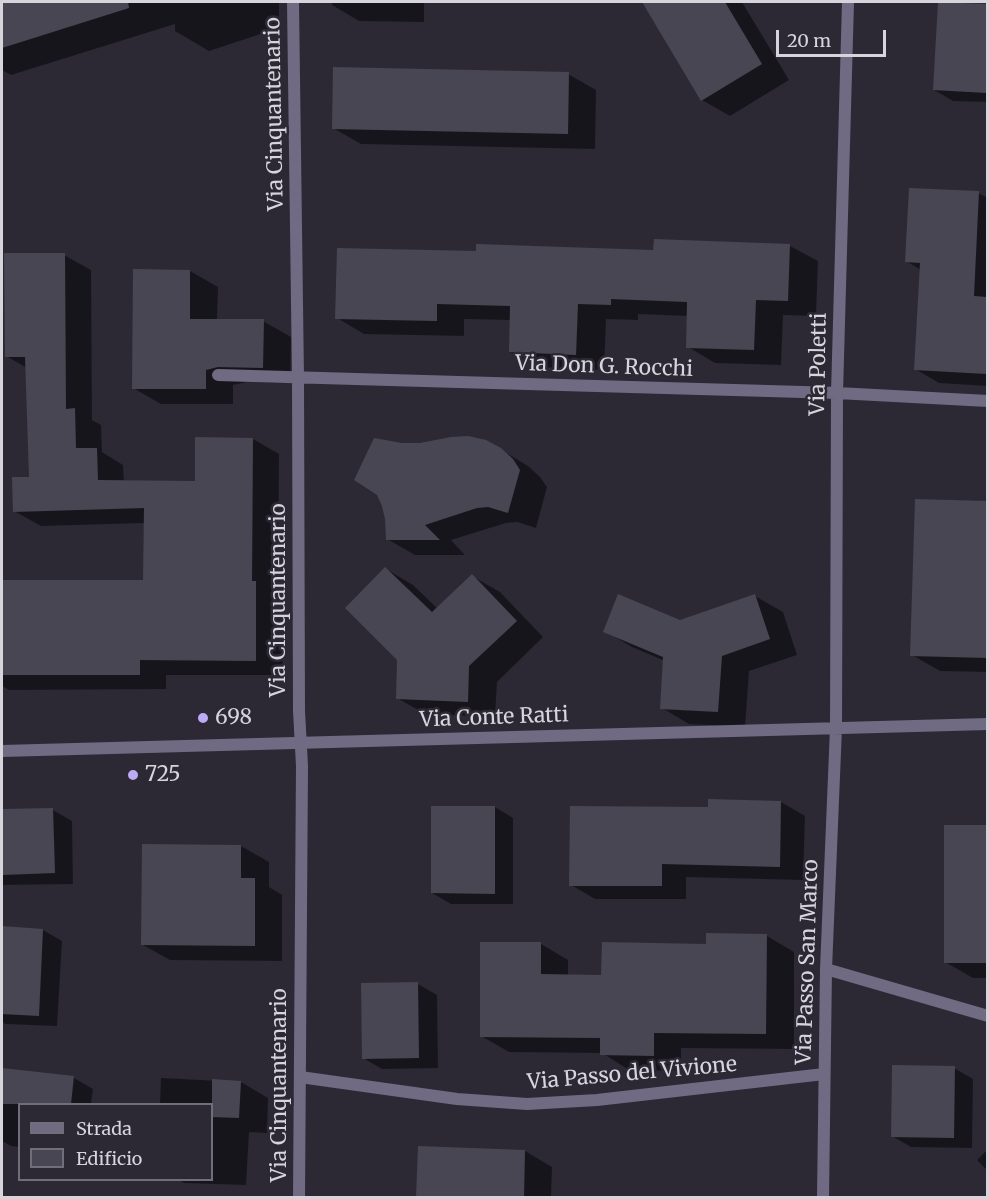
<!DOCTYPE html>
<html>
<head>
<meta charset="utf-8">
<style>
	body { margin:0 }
	#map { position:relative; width:989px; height:1199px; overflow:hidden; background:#2c2935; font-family:Merriweather,serif }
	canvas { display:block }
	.frame { position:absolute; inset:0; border:3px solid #d6d5dc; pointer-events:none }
	.legend { position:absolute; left:18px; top:1103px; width:195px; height:78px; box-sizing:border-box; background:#2c2935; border:2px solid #706e78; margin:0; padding:8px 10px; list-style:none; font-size:18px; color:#d6d5dc }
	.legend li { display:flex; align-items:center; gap:12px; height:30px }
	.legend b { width:30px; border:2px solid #706e78 }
	.scale { position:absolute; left:776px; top:30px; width:110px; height:27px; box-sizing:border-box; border:3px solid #d6d5dc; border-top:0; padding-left:8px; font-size:18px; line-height:21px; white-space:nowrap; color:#d6d5dc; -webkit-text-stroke:4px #2c2935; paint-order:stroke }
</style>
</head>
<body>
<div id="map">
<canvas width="989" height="1199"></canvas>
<div class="frame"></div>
<ul class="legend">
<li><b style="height:8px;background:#706b83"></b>Strada</li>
<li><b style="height:16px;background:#484652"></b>Edificio</li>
</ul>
<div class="scale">20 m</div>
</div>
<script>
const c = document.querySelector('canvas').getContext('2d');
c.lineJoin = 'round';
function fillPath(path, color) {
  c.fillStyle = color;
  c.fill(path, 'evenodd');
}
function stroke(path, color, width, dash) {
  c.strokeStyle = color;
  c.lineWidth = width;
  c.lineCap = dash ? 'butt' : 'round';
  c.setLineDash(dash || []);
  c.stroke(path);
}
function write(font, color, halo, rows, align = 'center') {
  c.font = font + ' Merriweather,serif';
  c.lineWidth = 5;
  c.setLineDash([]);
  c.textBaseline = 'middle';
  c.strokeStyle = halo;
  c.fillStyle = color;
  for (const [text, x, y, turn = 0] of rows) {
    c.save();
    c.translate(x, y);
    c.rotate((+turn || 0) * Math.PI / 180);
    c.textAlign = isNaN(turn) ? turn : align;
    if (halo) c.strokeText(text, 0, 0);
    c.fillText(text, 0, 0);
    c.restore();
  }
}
fillPath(new Path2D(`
	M2,2H279V28L209,51L175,31V24L11,75L2,70Z
	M332,2H424V22L359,21L332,5Z
	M644,2H742L789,80L730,116L702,100Z
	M939,3L988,6V102L953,101L934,90Z
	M568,74L596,90L595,149L361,144L333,128Z
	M978,193L988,198V386L939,383L915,369L921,270L906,261Z
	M655,241L790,246L818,261L816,316L783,315L781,365L715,363L688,347V316L638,314V320L606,319L604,370L538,367L510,352L511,320L464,319V336L364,334L337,318L477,252L655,251Z
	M64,255L91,270L92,420L101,425L102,452L123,465L124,482L196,483L253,439L279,454L278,595L282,597L283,675H166V689L9,690L2,686V581H145V523L41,526L14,511L30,478L27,368L6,356Z
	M134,271H190L218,287L217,320L263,321L291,337L290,383L247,382L233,385V404H161L133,388Z
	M402,445L500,449L528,466L540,477L547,487L536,528L517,522L506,523L451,540L465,555H415L387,539Z
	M917,500L988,503V672L940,671L912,655Z
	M386,569L413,585L438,609L472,576L500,592L543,637L497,682L495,717L425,714L397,698L399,659Z
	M755,596L783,612L797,655L749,671L745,727L689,724L662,708L665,661L632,647L605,631L680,621Z
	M781,802L805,816L803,880L686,877V899H595L571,885Z
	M495,807L513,818V904H451L432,893Z
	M53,810L72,821L73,884L2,885V811Z
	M946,827H988V978H973L945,962Z
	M143,846H241L269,862V887L282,895V961L170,960L143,945Z
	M2,928L43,930L62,941L57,1026L5,1024L2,1021Z
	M767,936L794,952V1049L681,1048V1071L629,1070L602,1053L509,1052L481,1036L541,944L568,960V976H603L707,946Z
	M418,984L437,995L438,1068L382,1069L363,1058Z
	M954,1068L973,1079L972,1148L911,1147L892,1136Z
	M2,1069L74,1078L93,1089L91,1104H20V1147L11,1146L2,1141Z
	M161,1078L241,1082L268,1098L267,1133L249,1132L246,1185L184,1183L179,1180H212V1104H160Z
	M419,1148L525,1151L552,1167L551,1198H418Z
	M988,1149V1171L977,1160Z`), '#0007');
fillPath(new Path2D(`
	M2,2H128L129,8L2,48Z
	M642,2H725L762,64L701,101Z
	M938,2L987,4V93L933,90Z
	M333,67L569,72L568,134L332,129Z
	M909,188L979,191L974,296L987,297V374L914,370L920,263L905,262Z
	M654,239L790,244L788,301L756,300L754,350L686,348L687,302L611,299V305L578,304L576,355L509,352L510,306L437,304V321L335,319L337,248L476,251V244L653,250Z
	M4,253H65L66,409L75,408L76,448H97L98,480L195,481V437L253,438L252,581H256V661L140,660V675H2V580H143L144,508L13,512L12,477H29L25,357H5Z
	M133,269L190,270V319H264L263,368L218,367L206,370V389H132Z
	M468,436L486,440L501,448L513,459L520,470L508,513L488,507L477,508L425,525L440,540H386L385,519L382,506L377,495L354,480L374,438L402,443H420L451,437Z
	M915,499L987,501V658L910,656Z
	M385,567L432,612L472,574L517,621L469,666L468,702L396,699L397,660L345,608Z
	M618,594L680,620L755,594L770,639L722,656L718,712L660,709L663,657L603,632Z
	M708,799L781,801L780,867L662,864V886H569L570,806L708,807Z
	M431,806H495V894L431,893Z
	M53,808L55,873L2,875V809Z
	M944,825H987V963H944Z
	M142,844L241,845V878H255V946L141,945Z
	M2,926L43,929L39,1016L2,1014Z
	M706,933L767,934L766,1034L654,1033V1056L600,1055V1038L480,1037V942H541V974L601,975L602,942L706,944Z
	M418,982L419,1058L362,1059L361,983Z
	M892,1065L955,1066L954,1138L891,1137Z
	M2,1068L74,1076L71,1104H2Z
	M212,1079L241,1081L239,1118L212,1117Z
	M418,1146L525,1150L524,1197H416Z`), '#484652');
stroke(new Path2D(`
	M293,2L298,378L299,711L302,766L299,1198
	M218,375L837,393L988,401
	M2,751L988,724
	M826,969L988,1016
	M300,1077L457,1099L527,1104L597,1100L824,1074
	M823,1198L826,969L836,728L837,393L848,2`), '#706b83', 12);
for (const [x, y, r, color] of [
	[203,718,6,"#bcaaf5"],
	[133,775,6,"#bcaaf5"]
]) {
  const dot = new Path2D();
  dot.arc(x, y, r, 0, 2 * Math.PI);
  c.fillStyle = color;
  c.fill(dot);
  stroke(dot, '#2c2935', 2);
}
write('21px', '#d6d5dc', '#2c2935', [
	["Via Cinquantenario",275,114,-91],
	["Via Poletti",819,364,-89],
	["Via Don G. Rocchi",604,367,2],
	["Via Cinquantenario",279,600,-90],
	["Via Conte Ratti",494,718,-2],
	["Via Passo San Marco",808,962,-88],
	["Via Passo del Vivione",632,1074,-5],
	["Via Cinquantenario",280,1085,-90]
]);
write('21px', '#d6d5dc', '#2c2935', [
	["698",215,718],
	["725",145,775]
], 'left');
</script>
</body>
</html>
